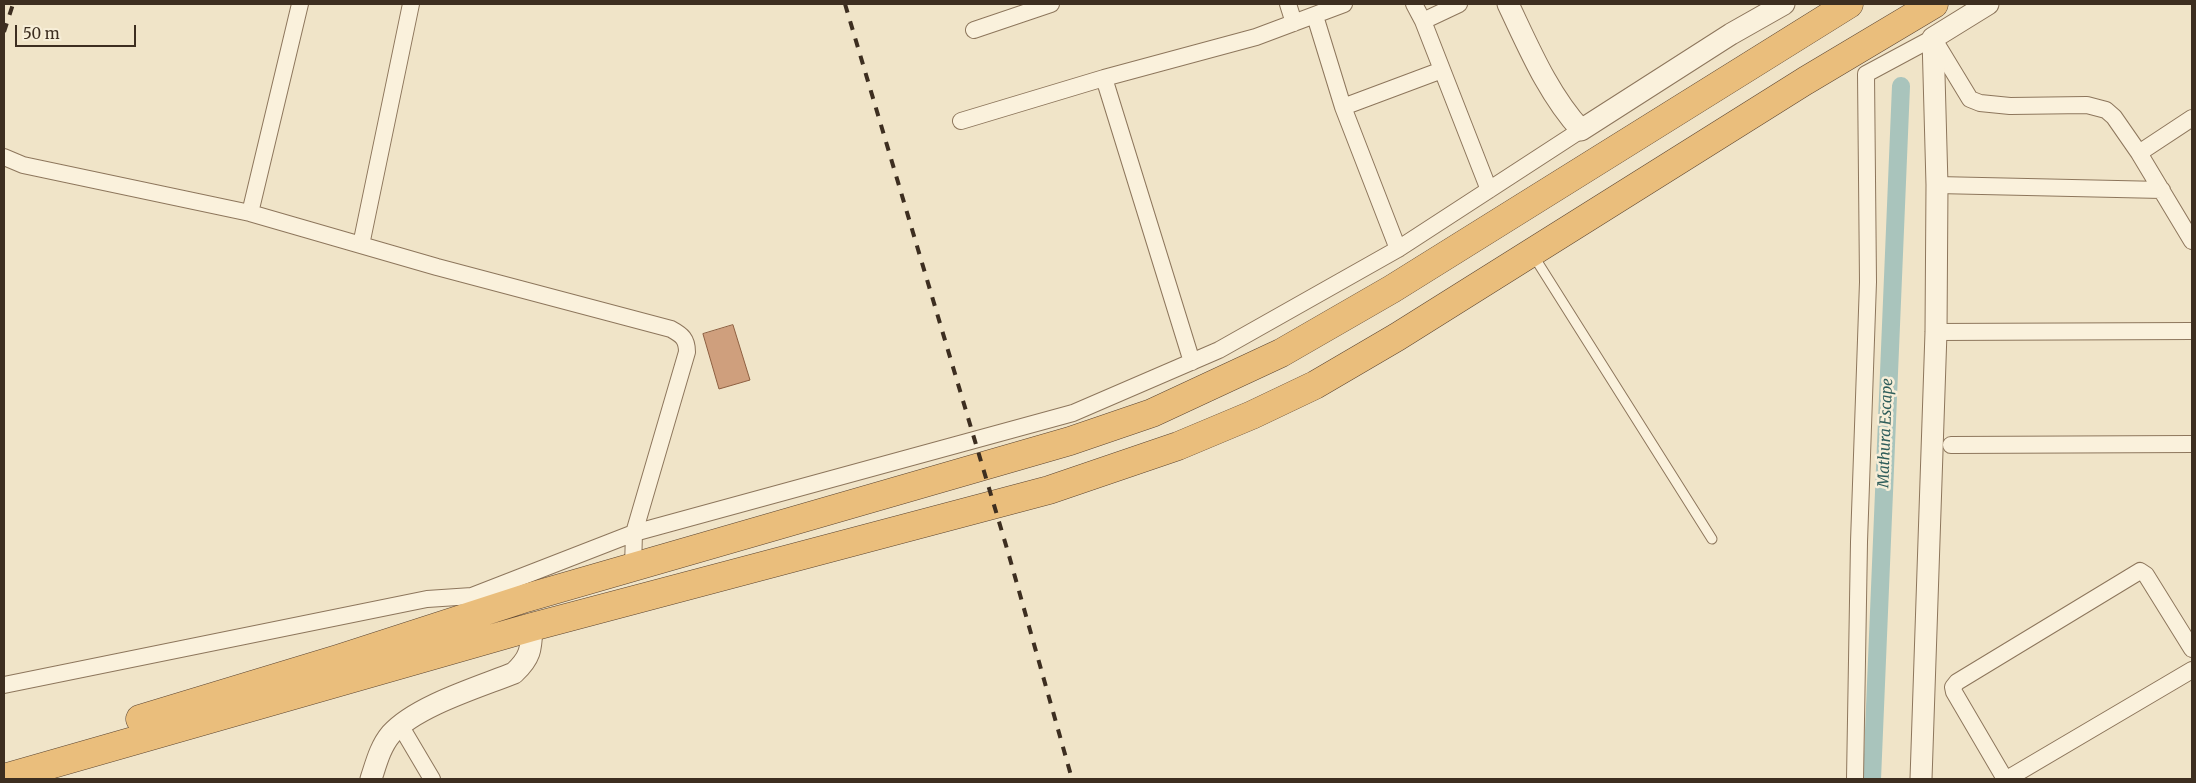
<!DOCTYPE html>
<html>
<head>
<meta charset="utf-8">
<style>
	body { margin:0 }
	#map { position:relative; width:2196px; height:783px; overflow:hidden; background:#f0e4c8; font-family:Merriweather,serif }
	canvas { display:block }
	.frame { position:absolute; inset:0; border:5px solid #3d2e20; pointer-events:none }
	.scale { position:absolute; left:15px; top:25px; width:121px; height:22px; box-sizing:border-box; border:2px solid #3d2e20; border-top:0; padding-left:6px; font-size:15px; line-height:18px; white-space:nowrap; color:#3d2e20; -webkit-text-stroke:4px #f7eed8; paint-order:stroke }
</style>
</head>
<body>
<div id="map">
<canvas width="2196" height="783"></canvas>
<div class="frame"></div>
<div class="scale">50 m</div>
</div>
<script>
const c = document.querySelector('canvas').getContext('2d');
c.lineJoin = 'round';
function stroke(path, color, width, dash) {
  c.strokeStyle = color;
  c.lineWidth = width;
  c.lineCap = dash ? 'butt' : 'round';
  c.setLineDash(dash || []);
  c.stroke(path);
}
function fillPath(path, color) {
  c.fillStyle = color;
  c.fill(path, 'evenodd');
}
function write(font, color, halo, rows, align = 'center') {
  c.font = font + ' Merriweather,serif';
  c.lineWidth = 5;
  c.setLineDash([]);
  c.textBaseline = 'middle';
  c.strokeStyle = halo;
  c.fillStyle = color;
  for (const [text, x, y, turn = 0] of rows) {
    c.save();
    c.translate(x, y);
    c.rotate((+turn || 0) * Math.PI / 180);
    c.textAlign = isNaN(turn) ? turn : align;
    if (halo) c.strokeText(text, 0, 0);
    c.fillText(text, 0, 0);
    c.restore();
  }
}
stroke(new Path2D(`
	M1872,779L1901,86`), '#a9c4bc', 18);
const building = new Path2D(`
	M733,325L750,380L719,389L703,334Z`);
fillPath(building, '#cf9f7d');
stroke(building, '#8d5f41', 1);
const service = new Path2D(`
	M1533,255L1712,539`);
const minor = new Path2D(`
	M1288,4L1294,23
	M1414,4L1423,21L1489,190
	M1315,16L1343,107L1398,249
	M1423,21L1459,4
	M974,30L1051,4
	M1104,78L1192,362
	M1343,107L1442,70
	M961,121L1104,78L1256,37L1344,4
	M2139,153L2192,118
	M4,157L23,165L250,213L437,267L671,329C682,335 687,339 687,352L634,533L633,567
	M1937,185L2162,190
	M250,213L300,4
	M361,245L411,4
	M1936,332L2192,331
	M1951,445L2192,444
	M4,685L427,599L472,596L634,533L1073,413L1219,350L1398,249L1581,130
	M400,725L432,779
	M1855,779L1859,542L1868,282L1866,74L1933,38L1970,99L1980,103L2010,106L2087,105L2106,110L2114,117L2139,153L2192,241
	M2005,779L1954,692L1953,687L1957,682L2140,571L2146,575L2192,649
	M2007,779L2192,670`);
const tertiary = new Path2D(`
	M1508,4C1529,48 1548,94 1581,130L1731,34L1784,4
	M371,779C376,764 380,747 391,734C416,706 479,687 514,673C531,657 531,649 532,627
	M1921,779L1936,332L1937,185L1933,38L1988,4`);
const trunk = new Path2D(`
	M140,719L338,659L526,598L1070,441L1152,413L1281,353L1392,289L1849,4
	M4,778L532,627L1049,490L1178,446L1252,415L1315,385L1397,337L1805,81L1934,4`);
stroke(service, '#8d765c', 11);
stroke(minor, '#8d765c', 18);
stroke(tertiary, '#8d765c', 23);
stroke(trunk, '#5b4430', 29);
stroke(service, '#faf1dc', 9);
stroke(minor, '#faf1dc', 16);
stroke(tertiary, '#faf1dc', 21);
stroke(trunk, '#eabe7c', 28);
stroke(new Path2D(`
	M845,4L1008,552L1072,779
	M4,32L13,4`), '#3d2e20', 4, [9, 9]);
write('italic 15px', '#2f5d5a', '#f7eed8', [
	["Mathura Escape",1886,433,-88]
]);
</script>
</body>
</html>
